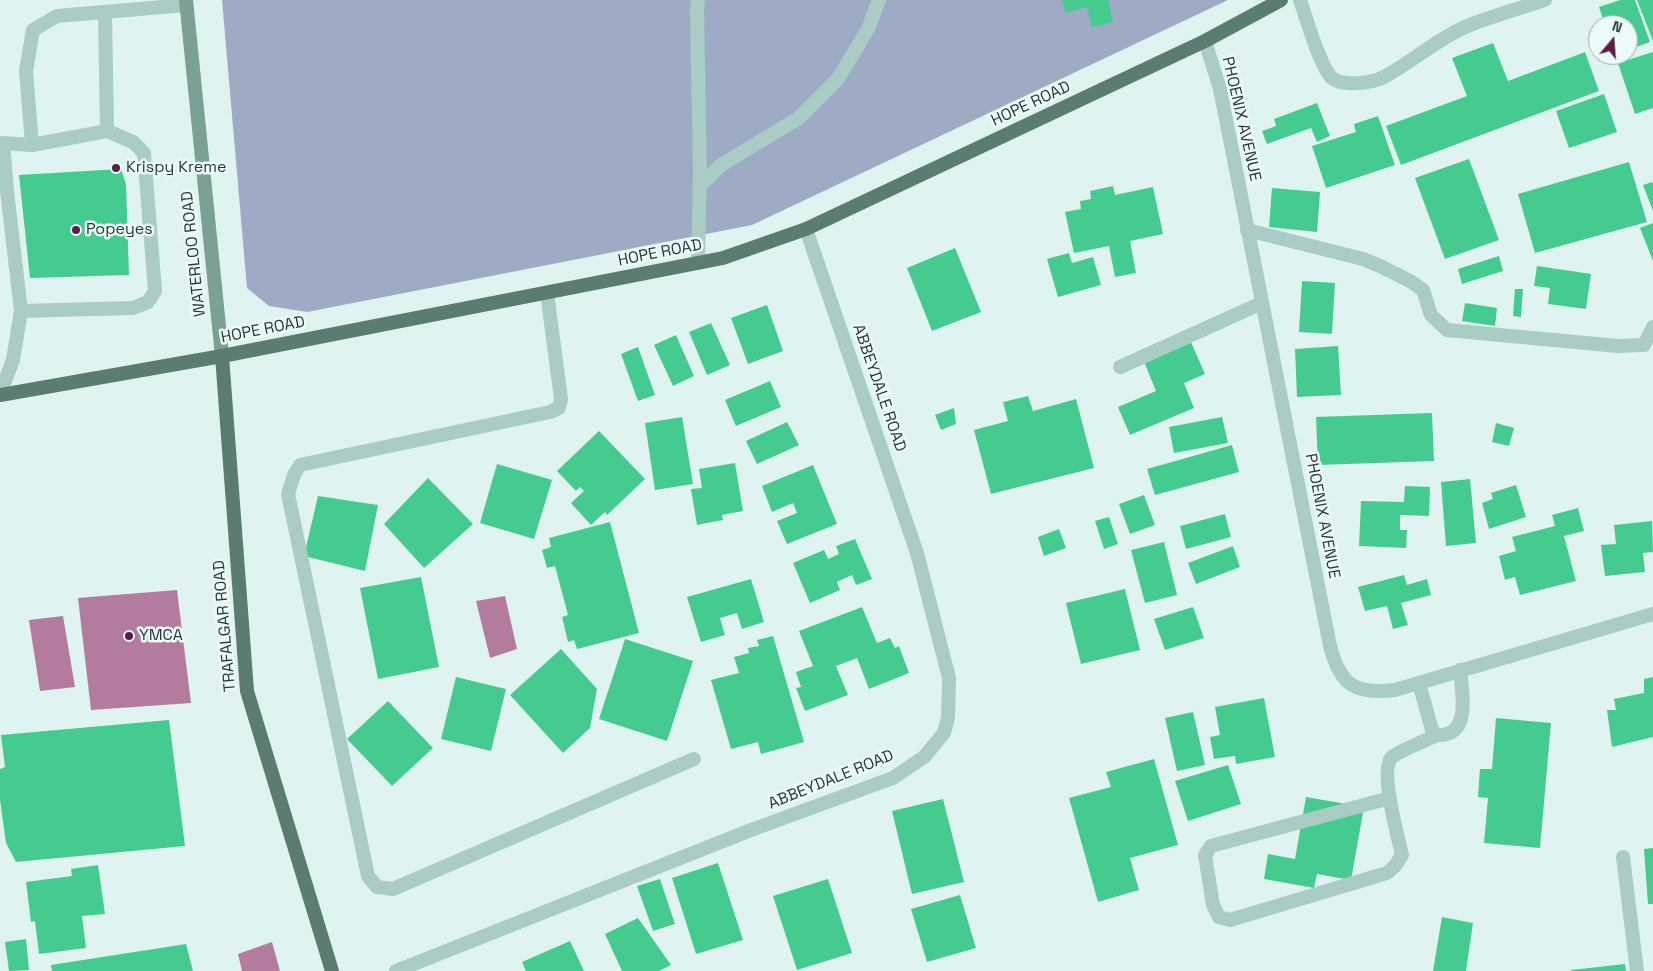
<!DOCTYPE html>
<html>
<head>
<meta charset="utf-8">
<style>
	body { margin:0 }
	#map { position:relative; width:1653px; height:971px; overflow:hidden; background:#dff4f1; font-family:"Space Grotesk",sans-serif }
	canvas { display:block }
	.north { position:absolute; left:1588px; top:15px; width:50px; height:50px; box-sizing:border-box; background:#ecfbf9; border:1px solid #9eaeaa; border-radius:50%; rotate:18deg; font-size:14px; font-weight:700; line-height:20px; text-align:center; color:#293a34 }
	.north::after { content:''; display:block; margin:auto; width:18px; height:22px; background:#5e1c45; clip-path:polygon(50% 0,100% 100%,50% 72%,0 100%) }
</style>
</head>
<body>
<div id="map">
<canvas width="1653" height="971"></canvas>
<div class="north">N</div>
</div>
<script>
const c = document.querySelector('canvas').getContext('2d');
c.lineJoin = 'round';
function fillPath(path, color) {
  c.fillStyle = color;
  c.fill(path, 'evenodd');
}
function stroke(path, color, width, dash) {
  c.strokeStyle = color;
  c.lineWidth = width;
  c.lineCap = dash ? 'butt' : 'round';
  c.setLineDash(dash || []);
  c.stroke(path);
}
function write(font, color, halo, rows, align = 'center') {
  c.font = font + ' "Space Grotesk",sans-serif';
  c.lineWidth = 5;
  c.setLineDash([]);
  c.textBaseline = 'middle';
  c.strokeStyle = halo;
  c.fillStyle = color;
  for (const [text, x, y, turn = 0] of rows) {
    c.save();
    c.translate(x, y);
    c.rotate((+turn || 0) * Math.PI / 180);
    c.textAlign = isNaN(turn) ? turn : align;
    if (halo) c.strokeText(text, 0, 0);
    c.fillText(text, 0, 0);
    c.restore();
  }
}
fillPath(new Path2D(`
	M222,0H1228L752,225L307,312L269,306L247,288Z`), '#9dabc4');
fillPath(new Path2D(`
	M177,590L191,703L91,710L78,598Z
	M505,596L517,649L490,658L476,601Z
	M63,616L75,687L40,691L29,620Z
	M272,942L280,971H242L238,954Z`), '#b37c9f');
fillPath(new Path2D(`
	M1062,0H1108L1113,22L1092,27L1087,7L1066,13Z
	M1620,0H1635L1650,42L1628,50V25H1605L1599,7Z
	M1637,0H1653V41Z
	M1493,43L1508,81L1585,52L1599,91L1401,165L1386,126L1467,96L1452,58Z
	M1653,52V108L1635,114L1618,63Z
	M1604,94L1617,132L1569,148L1556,111Z
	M1317,103L1330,136L1317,142L1311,128L1267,144L1262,131L1276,126L1274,119Z
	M1378,116L1395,165L1326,188L1312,146L1356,132L1354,124Z
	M1469,159L1499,240L1445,259L1415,178Z
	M1629,162L1647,222L1535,253L1518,194Z
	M121,169L126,184L129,275L30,278L19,175Z
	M1652,182L1653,184V211L1643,185Z
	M1113,186L1115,195L1153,187L1163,234L1130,241L1136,273L1115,277L1109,246L1074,253L1065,212L1081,209L1080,201L1091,199L1090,191Z
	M1272,188L1320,192L1317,232L1269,227Z
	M1653,223V261L1640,228Z
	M955,248L981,312L932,331L907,268Z
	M1069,253L1072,263L1093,257L1101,285L1058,297L1047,259Z
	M1499,256L1503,271L1462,284L1458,269Z
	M1537,266L1591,274L1586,309L1548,304L1550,288L1534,286Z
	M1302,281L1335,283L1332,334L1299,332Z
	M1515,289H1523L1521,317L1513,316Z
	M1465,303L1497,308L1495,326L1462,321Z
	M767,305L783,351L748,364L731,318Z
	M711,323L730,365L707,375L689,332Z
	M676,335L694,376L673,386L654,345Z
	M1190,340L1205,374L1184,383L1194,408L1130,435L1118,407L1156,391L1143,359Z
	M1338,346L1341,395L1297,397L1295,349Z
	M638,347L655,395L638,401L621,354Z
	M770,381L781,407L736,426L725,400Z
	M1028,396L1033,411L1076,399L1094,468L991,494L974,430L1008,421L1003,402Z
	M954,408L956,424L941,430L935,415Z
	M1432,413L1434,461L1318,465L1316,417Z
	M682,417L693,484L655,490L645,423Z
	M1222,417L1228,443L1174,453L1169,427Z
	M787,422L799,445L757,464L746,441Z
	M1496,423L1514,428L1509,446L1492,442Z
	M599,431L645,479L607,515L605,512L591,525L571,503L584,491L580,487L576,491L557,471Z
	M1232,445L1239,472L1155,495L1147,469Z
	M735,463L743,511L722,515L723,520L697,525L691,489L702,488L699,469Z
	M497,464L552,480L534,539L480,523Z
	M813,465L837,524L787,544L777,521L797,513L793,503L772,512L762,486Z
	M428,478L473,524L424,568L384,524Z
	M1470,479L1476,543L1446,546L1441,482Z
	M1516,485L1526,517L1489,529L1482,503L1493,499L1491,493Z
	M1405,486L1430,487L1429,516L1400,515V530H1407L1406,548L1359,546L1361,501L1404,502Z
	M1144,495L1155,525L1130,534L1119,504Z
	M318,496L378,505L365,571L304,556Z
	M1578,508L1584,531L1564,536L1576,581L1520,595L1515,577L1505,580L1499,556L1516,551L1512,537L1555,526L1552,515Z
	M1225,514L1231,537L1186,549L1180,526Z
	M1109,517L1118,544L1104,549L1095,521Z
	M1652,521L1653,552L1643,553L1645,572L1605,576L1601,545L1616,544L1614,525Z
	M610,522L639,633L577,649L574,640L568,642L562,617L568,615L555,566L547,568L542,550L551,547L549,538Z
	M1059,529L1066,548L1044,556L1038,537Z
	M855,539L872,579L856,585L852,575L837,582L840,590L810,603L793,563L824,550L828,559L839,554L836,546Z
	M1164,542L1177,595L1145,603L1131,550Z
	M1233,546L1240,567L1196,584L1188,563Z
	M1404,575L1407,585L1427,579L1431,595L1401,603L1408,625L1393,629L1387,606L1365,611L1358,587Z
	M421,577L439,667L378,679L360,588Z
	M751,579L764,622L742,629L737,613L720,618L725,635L701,642L687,597Z
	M1125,589L1140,650L1081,664L1066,603Z
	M862,607L877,643L890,638L895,648L899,646L909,673L869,689L857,658L836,666L848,695L805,711L796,688L801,687L796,672L813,666L799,631Z
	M1193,607L1204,638L1165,650L1154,619Z
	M773,636L804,742L761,754L758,742L731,749L711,680L739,673L734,657L749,653L748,648L759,646L757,640Z
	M625,639L693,661L667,741L599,719Z
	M561,649L597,689L590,728L563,753L510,695Z
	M456,677L506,689L491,751L441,739Z
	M1653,677V737L1612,747L1607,710H1616L1614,699L1644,693V679Z
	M1264,698L1275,757L1236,764L1235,756L1214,759L1210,737L1220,735L1215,707Z
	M388,701L433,748L392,786L347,739Z
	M1193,712L1205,765L1177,771L1165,718Z
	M1496,718L1551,723L1540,848L1484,843L1488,798L1478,797L1480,769H1492Z
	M169,720L185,846L16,862L6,843L0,800V769L5,767L1,735Z
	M1154,759L1178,845L1130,858L1139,890L1098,902L1069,798L1111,787L1106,772Z
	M1228,765L1241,804L1188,821L1175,781Z
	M1306,797L1364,807L1351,880L1317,874L1314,888L1264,879L1268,854L1295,859Z
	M943,799L964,882L912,894L892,811Z
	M1653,848V904H1648L1644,849Z
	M718,863L743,940L696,954L672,878Z
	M98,865L105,914L82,916L86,948L39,954L35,921L31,922L26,882L72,876L71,869Z
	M660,879L675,924L653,931L637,886Z
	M828,879L852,953L797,970L773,896Z
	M960,895L976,948L927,962L911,909Z
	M1442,917L1473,923L1466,971H1433Z
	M638,918L671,965L659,971H622L605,934Z
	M26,939L29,970L9,971L5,942Z
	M570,941L584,971H526L522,962Z
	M186,944L193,971H52L51,965Z
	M1625,964L1626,971H1571V970Z`), '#45cb8f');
stroke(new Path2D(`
	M698,0L697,9L700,171L698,263
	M1300,0C1306,17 1320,67 1332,78C1343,87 1372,83 1384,77C1412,62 1436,40 1465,27C1491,16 1519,9 1545,0
	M105,12L107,131L32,145L26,71L33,30L57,16L186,5
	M699,187L721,165L799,118L838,79L868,29L879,0
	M1247,230L1363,259L1380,266L1410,281L1423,290L1431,315L1447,330L1618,346L1644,345L1653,327
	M21,311L133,308L148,302L155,291L144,153L133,142L107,131
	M1120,367L1262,303
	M0,394L13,360L21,311L7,191L3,143L32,145
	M1419,683L1432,730L1437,735C1472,736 1462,693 1460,670
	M1390,798L1211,846L1205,855L1213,905L1219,917L1230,920L1387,873L1395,866L1402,855C1398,837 1379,769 1392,757C1399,751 1427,740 1437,735
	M1623,857L1637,971`), '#a9cdc5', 14);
stroke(new Path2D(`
	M1205,41L1220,89L1330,646C1340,685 1355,695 1395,690L1653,614
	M547,293L561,399L559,408L550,412L300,465L294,475L288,494L368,876L377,887L393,889L694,759
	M396,971L751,830L893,778L924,757L944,733L948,718L949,678L917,553L806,229`), '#a9cdc5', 14);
stroke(new Path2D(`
	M186,0L222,356`), '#7aa194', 14);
stroke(new Path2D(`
	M222,356L247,691L332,971
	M0,395L222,356L723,258L806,229L1205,41L1281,0`), '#5a7d70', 14);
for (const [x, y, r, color] of [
	[116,168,5,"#5e1c45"],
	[76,230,5,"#5e1c45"],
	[129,636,5,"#5e1c45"]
]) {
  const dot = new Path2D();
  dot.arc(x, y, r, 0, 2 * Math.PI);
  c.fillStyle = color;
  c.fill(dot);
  stroke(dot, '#ecfbf9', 2);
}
write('16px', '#293a34', '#ecfbf9', [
	["HOPE ROAD",1031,104,-25],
	["PHOENIX AVENUE",1241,119,77],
	["HOPE ROAD",660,253,-11],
	["WATERLOO ROAD",194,254,-96],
	["HOPE ROAD",263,330,-11],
	["ABBEYDALE ROAD",879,388,71],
	["PHOENIX AVENUE",1322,516,79],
	["TRAFALGAR ROAD",225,626,-95],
	["ABBEYDALE ROAD",831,780,-22]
]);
write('16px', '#293a34', '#ecfbf9', [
	["Krispy Kreme",126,168],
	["Popeyes",86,230],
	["YMCA",139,636]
], 'left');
</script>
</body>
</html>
